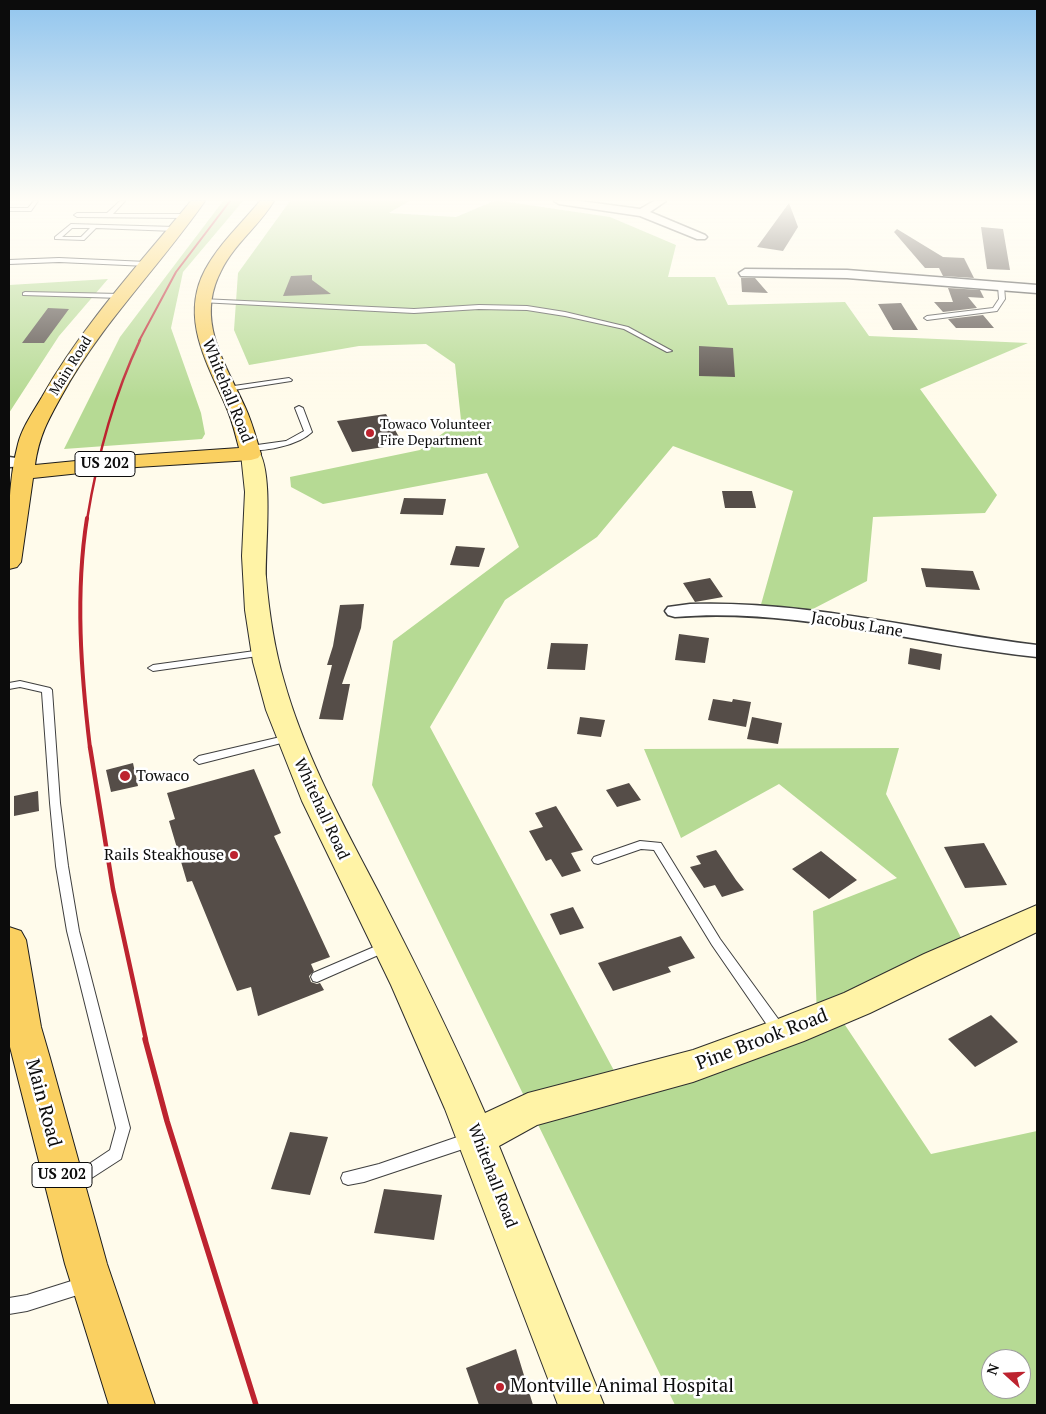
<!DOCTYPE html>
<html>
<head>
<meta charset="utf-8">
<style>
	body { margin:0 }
	#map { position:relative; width:1046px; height:1414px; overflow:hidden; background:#fffbeb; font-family:"PT Serif",serif }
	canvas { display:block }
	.frame { position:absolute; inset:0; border:10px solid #0c0c0c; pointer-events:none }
	.north { position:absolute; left:981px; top:1349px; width:50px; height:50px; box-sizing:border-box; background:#fff; border:1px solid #9e9e9e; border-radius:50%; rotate:290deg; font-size:14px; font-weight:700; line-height:20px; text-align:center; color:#0c0c0c }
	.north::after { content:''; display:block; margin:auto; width:18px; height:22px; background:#bd232f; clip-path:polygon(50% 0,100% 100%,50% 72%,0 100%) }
</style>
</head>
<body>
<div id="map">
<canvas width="1046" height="1414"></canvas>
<div class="frame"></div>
<div class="north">N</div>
</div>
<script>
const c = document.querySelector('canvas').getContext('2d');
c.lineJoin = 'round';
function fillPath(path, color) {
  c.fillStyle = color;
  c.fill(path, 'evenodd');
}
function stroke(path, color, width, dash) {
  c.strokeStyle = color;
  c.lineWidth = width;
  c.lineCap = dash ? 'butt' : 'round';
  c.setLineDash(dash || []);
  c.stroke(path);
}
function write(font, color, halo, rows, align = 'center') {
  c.font = font + ' "PT Serif",serif';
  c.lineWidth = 5;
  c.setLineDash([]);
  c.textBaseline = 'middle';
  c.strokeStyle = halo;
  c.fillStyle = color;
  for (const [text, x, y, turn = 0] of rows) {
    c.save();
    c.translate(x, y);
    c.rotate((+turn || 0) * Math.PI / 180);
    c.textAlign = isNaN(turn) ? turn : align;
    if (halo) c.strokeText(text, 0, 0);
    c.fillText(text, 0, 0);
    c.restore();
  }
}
fillPath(new Path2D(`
	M223,201H243L183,272L171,328L201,413L205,434L202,439L64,449L120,337Z
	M290,201H409L389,213L456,217L494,201H502L610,217L676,245L668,277H715L728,305L845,302L869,336L1028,343L920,389L997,495L985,513L873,517L867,581L809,611L760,608L793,491L673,446L597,537L505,600L430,727L626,1093L817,1017L813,911L897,878L779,784L681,838L644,749L899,748L886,794L966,947L835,1010L931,1154L1037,1131V1405H675L372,785L393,641L519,547L487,473L323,504L291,487L290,477L420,450L461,420L455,364L426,344L359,346L249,365L234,330L238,273ZM991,1359H1021V1389H991Z
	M108,279L59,336L9,413V285Z`), '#b6da94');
fillPath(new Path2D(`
	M789,203L798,227L783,251L757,247Z
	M981,227L1003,229L1010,270L987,269Z
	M897,229L943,257L964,258L974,278L943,276L939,268H925L894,232Z
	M312,275V280L331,294L283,296L291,276Z
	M741,278H755L768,293L742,292Z
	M948,288L980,290L984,298L968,297L977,308L943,312L934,302H953Z
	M901,303L918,330H893L878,304Z
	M48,308L69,309L44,343H22Z
	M983,315L994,328H956L948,319Z
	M699,346L733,348L735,377L699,376Z
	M386,414L403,444L352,452L337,421Z
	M722,491H752L756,508H725Z
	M404,498L446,499L443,515L400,514Z
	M456,546L485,548L479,567L450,565Z
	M921,568L973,571L980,590L926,587Z
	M710,578L723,597L695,602L683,583Z
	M364,604L361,628L342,684H350L343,720L319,719L332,665H327L333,646L340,605Z
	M679,634L709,638L705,663L675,660Z
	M551,643L588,644L585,670L547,669Z
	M910,648L942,654L940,670L908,664Z
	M713,699L732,702L733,699L751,702L746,727L708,720Z
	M580,717L605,720L601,737L577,734Z
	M752,717L782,723L778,744L747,739Z
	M133,763L138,786L111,792L106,770Z
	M254,769L281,833L274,836L330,957L311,964L314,971L309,976L311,982L317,984L320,983L324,990L258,1016L251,987L237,991L192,881L187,882L169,821L175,819L167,793Z
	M629,783L641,800L617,807L606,790Z
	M38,791L39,811L14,816V796Z
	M556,806L583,850L571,853L581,871L562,877L551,859L546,861L529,831L543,827L535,813Z
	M984,843L1007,885L965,888L944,847Z
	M716,850L736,880L744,890L722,897L715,885L704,888L690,867L701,864L696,856Z
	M821,851L857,880L829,899L792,869Z
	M573,907L584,928L560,935L550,914Z
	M681,936L695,958L668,967L671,972L613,991L598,963Z
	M991,1015L1018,1042L975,1067L948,1039Z
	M290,1132L328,1137L310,1195L271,1189Z
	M384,1189L442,1195L434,1240L374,1233Z
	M516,1349L533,1405H479L466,1368Z`), '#554d48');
const lane = new Path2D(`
	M34,201H38L31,211H9V208H28Z
	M120,201H125L113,214H186L189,216L186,218L77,217L74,215L77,213H107Z
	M71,224L175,227L178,229L175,231L96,228L84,240L55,239V237ZM72,228H90L81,237H62Z
	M59,258L147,262L150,264L147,266L59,262L9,264V260Z
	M1001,284L1004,286L1005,299L997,311L927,320L924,318L927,316L993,308L999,299L998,286Z
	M25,292L121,294L124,296L121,298L23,295V293Z
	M202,299L414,309L479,305L527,306L565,312L628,327L672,351L667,352L624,329L565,316L527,310L479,309L414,313L200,302L199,301Z
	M289,378L292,380L291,381L227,391L224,389L227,387Z
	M299,406L303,408L312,432C299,445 265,452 247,450L246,448L250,446L286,441L304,431L295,408Z
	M262,650L265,651L267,653L265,655L153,671L148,668L153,665Z
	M20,681L50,688L52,690L60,803L68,866L79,931L130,1128L121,1159L73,1190L68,1188L66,1183L68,1178L110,1150L116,1128L67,931L56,866L50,803L42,692L20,687L9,689V683Z
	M289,735L293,736L294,738L293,740L199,764L194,760L199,756Z
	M640,841L661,843L720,939L784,1027L786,1031L784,1035L779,1037L774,1035L712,945L654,850L641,849L598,864L594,863L592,860L594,857Z
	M388,941L392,943L394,946L392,949L317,982L313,981L311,977L313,973Z
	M469,1133L474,1135L476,1140L474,1145L469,1147L364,1182L348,1185L343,1183L341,1178L343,1173L379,1164Z
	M84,1277L90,1279L92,1285L90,1291L27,1311L9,1314V1298L27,1295Z`);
const street = new Path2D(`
	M554,201H580L640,209L654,201H666L650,212L705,235L707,237L705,239H697L640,216L559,204Z
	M745,269L847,270L1037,285V293L847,278L741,276L739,273Z
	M9,457L30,460L32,463L30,466L9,467Z
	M690,604C806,600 922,631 1037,645V657C917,645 797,607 675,617L668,615L665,611L668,607Z`);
const secondary = new Path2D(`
	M251,448L258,450C274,472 265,547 266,577C269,612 274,647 284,681C305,756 344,826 380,895C417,967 453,1039 485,1113L528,1093L693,1050L778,1019L844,993L924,954L1037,905V932L870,1013L804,1041L693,1082L537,1125L499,1146L604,1405H558L445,1109L391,985L302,801L266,710L253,662L245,610L242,556L245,492L241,454L244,450Z`);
const primary = new Path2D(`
	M191,201H205C159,267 101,324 62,395C48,420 39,436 35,465L137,455L239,448C235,433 232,419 225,404C206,361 180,317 205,270C219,244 242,223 260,201H274C259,226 234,244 221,271C195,321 225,362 245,407C252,422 256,438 261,454L258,458L251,460L137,467L33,478L21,562L17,567L9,569C9,527 7,485 18,444C22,428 33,412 42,397C82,326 139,264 191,201Z
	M9,927L21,931L26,940L41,1027L50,1058L107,1264L155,1405H109L65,1264L9,1043Z`);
stroke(lane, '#3f3f3f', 2);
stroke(street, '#3f3f3f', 3);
stroke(secondary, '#2e2e2e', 2);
stroke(primary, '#1d1d1d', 2);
fillPath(lane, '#fff');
fillPath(street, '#fff');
fillPath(secondary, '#fff3a6');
fillPath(primary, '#fad061');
stroke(new Path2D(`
	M139,341L176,272L230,201`), '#bd232f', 2);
stroke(new Path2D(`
	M87,520C97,458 113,397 140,340`), '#bd232f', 2.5);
stroke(new Path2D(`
	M87,518C75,594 81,673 90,748`), '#bd232f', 4);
stroke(new Path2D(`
	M90,747L113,889L146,1040`), '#bd232f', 4.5);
stroke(new Path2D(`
	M145,1039L167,1121L256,1405`), '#bd232f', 5.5);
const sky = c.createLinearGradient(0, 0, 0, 399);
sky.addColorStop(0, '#91c5ee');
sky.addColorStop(0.5, '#fffdf6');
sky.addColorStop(1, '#fffdf600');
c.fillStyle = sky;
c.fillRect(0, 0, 1046, 399);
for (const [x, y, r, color] of [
	[370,433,5,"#bd232f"],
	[125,776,6,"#bd232f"],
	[234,855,5,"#bd232f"],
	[500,1387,5,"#bd232f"]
]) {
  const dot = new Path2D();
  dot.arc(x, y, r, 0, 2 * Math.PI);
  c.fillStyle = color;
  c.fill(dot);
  stroke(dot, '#fff', 2);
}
write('14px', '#0c0c0c', '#fff', [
	["Main Road",71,366,-58]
]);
write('14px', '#0c0c0c', '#fff', [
	["Towaco Volunteer",380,425],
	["Fire Department",380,441]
], 'left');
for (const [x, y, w] of [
	[105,464,60],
	[62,1175,60]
]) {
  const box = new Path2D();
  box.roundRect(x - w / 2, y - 12.5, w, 25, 4);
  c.fillStyle = '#fff';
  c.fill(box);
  stroke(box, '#0c0c0c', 1);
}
write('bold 15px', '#0c0c0c', null, [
	["US 202",105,464],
	["US 202",62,1175]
]);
write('16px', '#0c0c0c', '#fff', [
	["Whitehall Road",227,391,68],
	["Jacobus Lane",857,625,9],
	["Whitehall Road",321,809,65],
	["Whitehall Road",492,1176,69]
]);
write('16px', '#0c0c0c', '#fff', [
	["Towaco",136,776],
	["Rails Steakhouse",224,855,"right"]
], 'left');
write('19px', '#0c0c0c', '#fff', [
	["Pine Brook Road",762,1040,-21],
	["Main Road",43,1103,75]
]);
write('19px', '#0c0c0c', '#fff', [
	["Montville Animal Hospital",510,1387]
], 'left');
</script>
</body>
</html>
